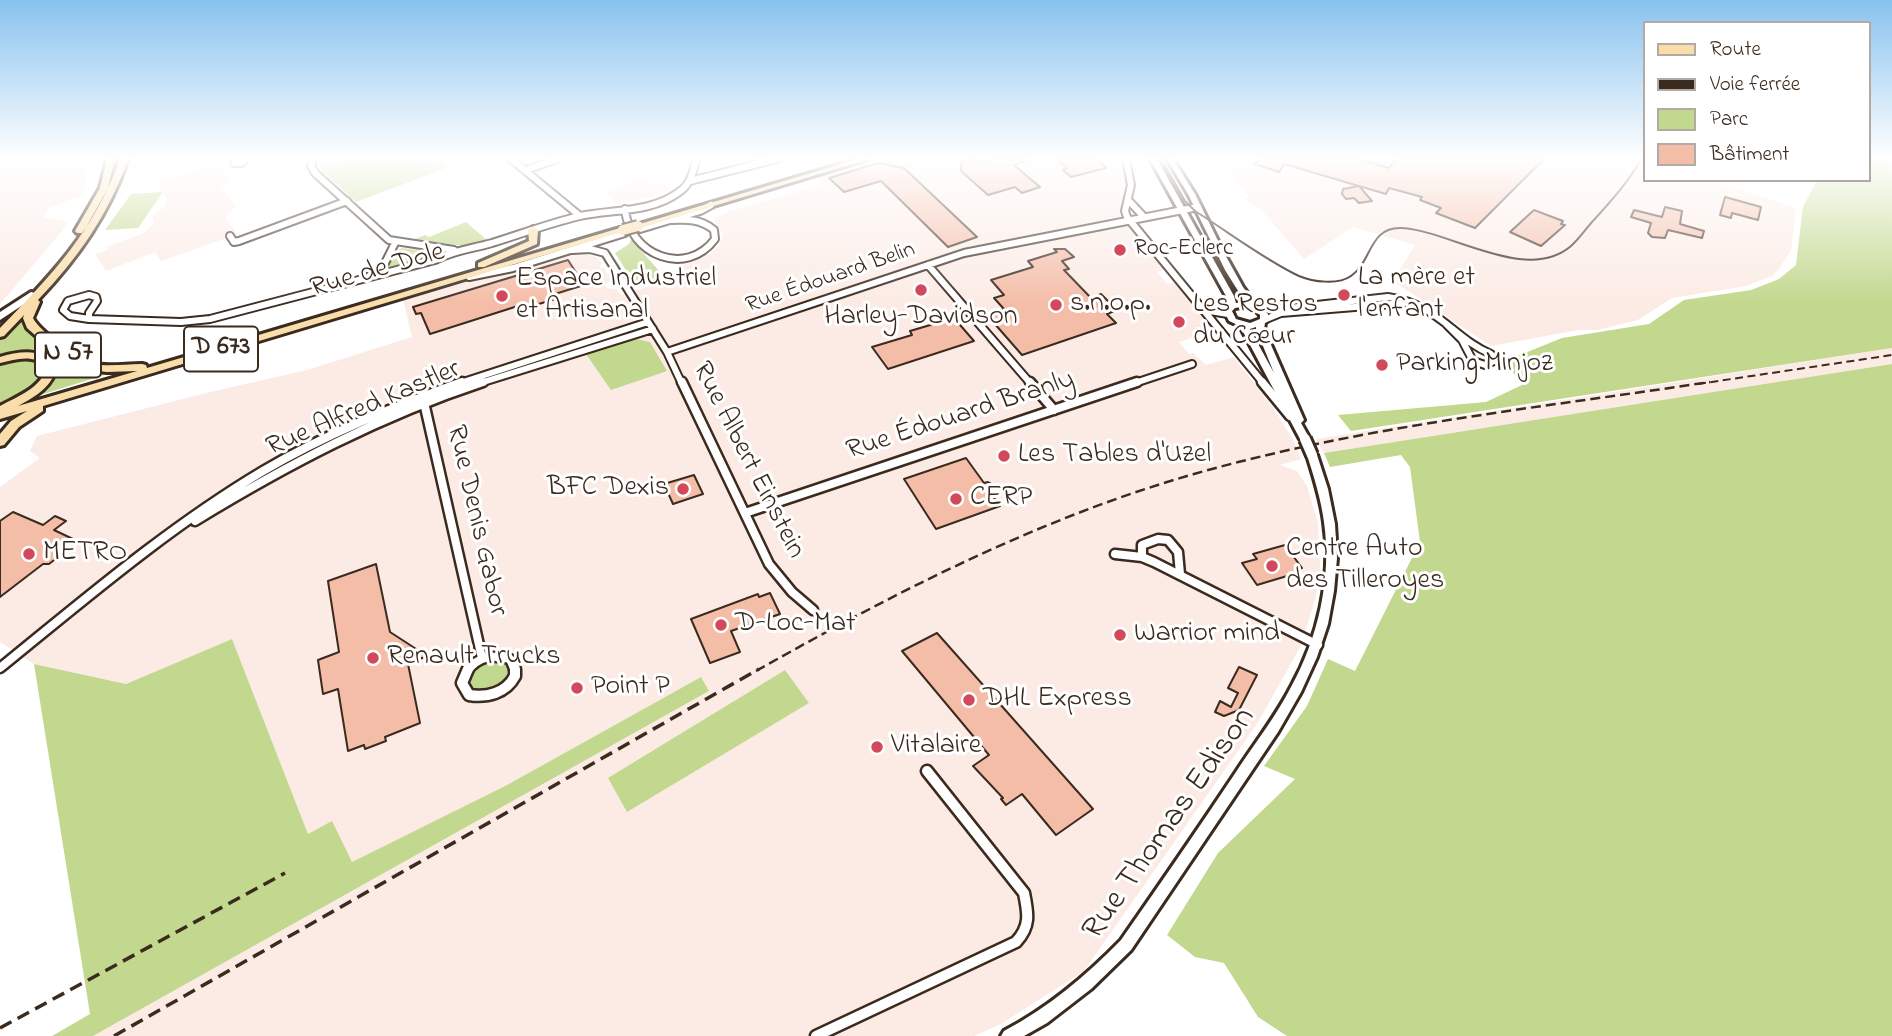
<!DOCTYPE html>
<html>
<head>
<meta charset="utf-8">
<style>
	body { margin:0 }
	#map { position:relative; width:1892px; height:1036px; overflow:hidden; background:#fff; font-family:"Indie Flower",sans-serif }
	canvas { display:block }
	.legend { position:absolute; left:1643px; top:21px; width:228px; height:161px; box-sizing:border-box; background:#fff; border:2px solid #b1aaa5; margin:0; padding:9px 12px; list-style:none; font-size:21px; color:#3b2a1e }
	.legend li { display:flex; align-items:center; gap:14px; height:35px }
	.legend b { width:35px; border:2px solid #b1aaa5 }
</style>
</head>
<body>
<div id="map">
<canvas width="1892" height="1036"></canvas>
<ul class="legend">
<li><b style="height:9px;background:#f9deab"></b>Route</li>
<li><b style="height:9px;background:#3b2a1e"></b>Voie ferrée</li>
<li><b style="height:19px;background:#c2d88e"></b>Parc</li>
<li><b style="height:19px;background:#f4bda8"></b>Bâtiment</li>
</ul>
</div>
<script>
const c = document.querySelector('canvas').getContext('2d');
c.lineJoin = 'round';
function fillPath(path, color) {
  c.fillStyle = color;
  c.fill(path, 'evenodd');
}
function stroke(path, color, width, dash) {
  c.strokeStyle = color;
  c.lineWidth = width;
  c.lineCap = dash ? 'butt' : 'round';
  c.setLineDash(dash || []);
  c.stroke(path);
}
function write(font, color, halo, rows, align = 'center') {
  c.font = font + ' "Indie Flower",sans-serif';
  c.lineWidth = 6;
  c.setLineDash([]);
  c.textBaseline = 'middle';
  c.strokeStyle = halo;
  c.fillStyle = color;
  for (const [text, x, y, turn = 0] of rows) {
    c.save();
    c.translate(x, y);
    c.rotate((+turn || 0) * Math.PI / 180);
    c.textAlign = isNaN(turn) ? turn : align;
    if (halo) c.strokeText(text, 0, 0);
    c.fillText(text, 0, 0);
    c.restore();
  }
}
fillPath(new Path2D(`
	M0,159H94L86,164V182L81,196L49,208L43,217L68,222L62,231L0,304Z
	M882,159H1120L1127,189L1125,201L1119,212L1166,269L1157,272L1167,284L1175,282L1214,331L1179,342L1189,354L1193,353L1206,365L1234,357L1274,409L1294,441L1301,459L1280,465L1297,471L1307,486L1318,523L1320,567L1317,592L1302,644L1257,724L1084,971L1001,1024L974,1036H93L709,691L701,677L507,785L352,862L308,834L232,639L126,684L34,664L0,642V487L40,458L30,451L37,436L206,393L307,370L412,337L403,299L573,254L594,255L601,263L600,268H604L612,280L605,285L607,288L617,289L621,295L672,279L682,266L708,255L719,246L723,234L713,220L725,213L822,184L819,177ZM785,670L809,703L627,811L609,778Z
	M1212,159H1645V180H1711L1796,208L1791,250L1779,269L1772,276L1746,286L1672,298L1638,320L1598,330H1579L1491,346L1393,281L1415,245L1353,227L1304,259L1261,209L1244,200L1250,197L1224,167Z
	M207,166L221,167L231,179L232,181L221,188L236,206L225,218L238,234L161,261L155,252L106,271L95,254L108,250L106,247L144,233L154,223L152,216L165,206L167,199L157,183Z
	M647,176L646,183L665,184L671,189L652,197L623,203L615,202L605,193Z
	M1892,348V364L1324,453L1316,439Z`), '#fcebe5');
fillPath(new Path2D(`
	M342,159H436L447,168L356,202L318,167Z
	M1869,159H1892V348L1351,431L1338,415L1486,402L1522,385L1505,361L1562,338L1649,324L1684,300L1751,290L1779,279L1796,265L1803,207L1817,180H1869Z
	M163,192L138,228L105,230L131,194Z
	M466,222L487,240L467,246L413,240L425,235L429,237Z
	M631,239L660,272L655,278L636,286L615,253L629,244Z
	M402,248L439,253L440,254L381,270L390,262L395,251Z
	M22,315C24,334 65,364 83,370C93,373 102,373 111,373L37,396L34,394L49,382L58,366L54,359L36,352L0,357V339Z
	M631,338L650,342L667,371L611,390L586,354Z
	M17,358H31L42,362L45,368C39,388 17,396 0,403V363Z
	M1892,364V1036H1287L1258,1017L1224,963L1195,957L1167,935L1218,853L1295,779L1264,766L1307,706L1328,659L1355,671L1420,542L1410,467L1401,455L1330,467L1324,453Z
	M232,639L308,834L332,821L352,862L507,785L701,677L709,691L93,1036H52L90,1014L34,664L126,684Z
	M488,660L505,664C512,677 501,686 490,691L472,689L468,681L472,671Z
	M785,670L809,703L627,812L608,778Z`), '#c2d88e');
const building = new Path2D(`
	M971,159L983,162L994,159H1028L1014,165L1040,187L1022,193L1015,187L988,195L961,171V162Z
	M1057,159H1096L1106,168L1071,177L1063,170L1067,168Z
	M1260,159H1357L1389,168L1396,159H1544L1475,228L1436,213L1441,208L1420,200L1422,197L1389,188L1386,194L1284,164L1279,172L1255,164Z
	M878,163L904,168L977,237L948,247L881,181L844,192L829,178Z
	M1359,186L1372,201L1359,203L1354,198L1346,199L1342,194L1343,189Z
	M1725,197L1761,207L1758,220L1732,213L1731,218L1720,215Z
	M1665,207L1682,211L1680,224L1704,231L1702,238L1668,230L1665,238L1652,237L1648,233L1651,223L1631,217L1634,210L1662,217Z
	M1534,210L1563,221L1561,224L1565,225L1541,246L1510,232Z
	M1054,249H1065L1074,257L1062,261L1069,269L1064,270L1091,298L1101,294L1117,310L1107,314L1116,323L1022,355L987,315L1004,309L994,298L1004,295L991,280L1033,267L1028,261L1057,252Z
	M568,260L584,285L555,294L558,298L523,309L521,305L430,334L421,313L416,314L413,307Z
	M954,318L974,341L888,369L872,347L912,335L910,331Z
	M966,458L984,483L988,482L997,487L990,492L1000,506L936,529L904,479Z
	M694,475L703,494L673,504L664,484Z
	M13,512L43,525L55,516L66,521L54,530L75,540L59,552L58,557L49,564H43L0,597V521Z
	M1285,545L1302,568L1295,571L1297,573L1257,585L1242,563L1257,559L1253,554Z
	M376,564L390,632L427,656L408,664L420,723L385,737L386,741L365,749L364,745L348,751L338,689L323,694L318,660L339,652L328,581Z
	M770,593L780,614L731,631L740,652L710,663L691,619L758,594L759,597Z
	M937,633L1093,809L1056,835L1022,794L1006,805L1001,799L1003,798L973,766L989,755L902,651Z
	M1239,667L1257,675L1239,710L1224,716L1215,712L1220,701L1231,707L1238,693L1228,688Z`);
fillPath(building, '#f4bda8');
stroke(building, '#3b2a1e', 2);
const minorFar2 = new Path2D(`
	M238,159L234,163H242L245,159
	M313,159L311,166L315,173L389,240L454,250
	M511,159L580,216
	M1126,159L1131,185L1125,211L1127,217L1264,384
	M526,170L557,159
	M690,181L777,159
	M1130,202L1143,216
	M625,209C629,255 686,278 715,239L714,230C701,219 687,219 671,220
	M640,229L700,211L711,205
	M230,236L234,242L239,241L347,201
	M572,250L590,249L605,253L667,352L682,384
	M928,265L1031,384
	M370,275L385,263L395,243
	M469,277L513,268L625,233
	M89,295L96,297L97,301L89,313V319L70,316L63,310L68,301Z
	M1259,308H1290L1388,297C1438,304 1453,338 1491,354L1494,361L1485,365L1473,361L1462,340L1447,325
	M1204,310L1228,314
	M89,319L181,322L210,319L435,260C455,250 471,249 492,243C521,234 550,223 580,216C613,209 651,213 679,192C691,184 693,172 696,159
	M1264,320L1281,313L1404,303
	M667,352L964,253L1198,207
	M457,384L648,322
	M477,384L653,329
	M1132,384L1192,364`);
const minorFar1 = new Path2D(`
	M682,382L769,564L792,592L813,610
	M1030,382L1054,410
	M1262,382L1290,416
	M423,398L482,658
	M745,513L1137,382
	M195,521C287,465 380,416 483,382
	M1115,554L1142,557L1154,562L1318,645
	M1142,557V545L1158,539L1168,540L1178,552L1180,574
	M0,668C85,599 169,527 263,471C326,434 393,407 462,382
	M467,671C480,655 492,655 510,659L515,671`);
const minor = new Path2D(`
	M468,669L462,683L469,695C487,698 506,693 515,676V669
	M816,1036L1016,942C1031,926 1028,913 1024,893L927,771`);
const tertiary = new Path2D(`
	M1150,159H1157L1234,296L1236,303L1245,302L1225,270L1188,194L1167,159H1173L1195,194L1223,251L1243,287L1255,303L1259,304L1268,314V320L1265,323L1264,329L1304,420L1301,423L1310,439L1308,441L1305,442L1300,439L1240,326L1229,321L1224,311L1228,306L1226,296ZM1241,307L1253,308L1260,315V319L1250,323L1236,319L1232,311L1235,308ZM1256,327V329L1274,373L1250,329Z
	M1312,452L1317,455L1328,489L1335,524L1337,558L1334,591L1328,624L1317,657L1301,692L1278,732L1131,950L1091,989L1047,1023L1024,1036H1001L1004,1031C1049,1007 1086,976 1121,940C1160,884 1198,829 1236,772C1254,744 1275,718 1291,687C1318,638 1332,578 1324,522C1321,499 1314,477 1307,455Z`);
const secondary = new Path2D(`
	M31,292L35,293V297L0,320V312Z`);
const primary = new Path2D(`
	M107,159H115L108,188L83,233H77L75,231L100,188Z
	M120,159H128C109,214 78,258 38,300L40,302L33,318C38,330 80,361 93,364C108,367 126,364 142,364L146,365L147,368L620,228H626L628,230L43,406V411L19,427L4,445L0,446V434L11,421L27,411L0,419V406C18,396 42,388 47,366C33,354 16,359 0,363V357C20,351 42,348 57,365C53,387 36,396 18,406L137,371L107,372L83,369L44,343L27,328L23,318L24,315L4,336L0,337V328C52,275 94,231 120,159Z
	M858,159H869L641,228L638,229L633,226Z
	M533,227L538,230L537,244L484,267H478V263L529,241L528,230Z`);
stroke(minorFar2, '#3b2a1e', 10);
stroke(minorFar1, '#3b2a1e', 13);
stroke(minor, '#3b2a1e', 15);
stroke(tertiary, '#3b2a1e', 6);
stroke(secondary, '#3b2a1e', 6);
stroke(primary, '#3b2a1e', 6);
stroke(minorFar2, '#fff', 6);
stroke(minorFar1, '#fff', 8);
stroke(minor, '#fff', 10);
fillPath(tertiary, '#fff');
fillPath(secondary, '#fff');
fillPath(primary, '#f9deab');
stroke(new Path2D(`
	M1161,159L1185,201L1195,211C1227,231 1265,260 1299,276C1313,282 1338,285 1351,276C1372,262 1369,226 1402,228C1451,231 1527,284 1571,246C1579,239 1585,230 1592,222C1610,202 1628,183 1641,159`), '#3b2a1e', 2);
stroke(new Path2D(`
	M1698,384L1892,355`), '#3b2a1e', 2, [8, 4.5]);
stroke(new Path2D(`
	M756,671C896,592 1040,518 1194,474C1362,426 1538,408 1710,382`), '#3b2a1e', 2.5, [10, 5]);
stroke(new Path2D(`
	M0,1028L285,873
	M114,1036L759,669`), '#3b2a1e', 3.5, [13, 7]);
const tertiaryBridge = new Path2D(`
	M1305,439L1312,455`);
const primaryBridge = new Path2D(`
	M623,230L638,226`);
stroke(tertiaryBridge, '#3b2a1e', 16, []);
stroke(primaryBridge, '#3b2a1e', 14, []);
stroke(tertiaryBridge, '#fff', 10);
stroke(primaryBridge, '#f9deab', 10);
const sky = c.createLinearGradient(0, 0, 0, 304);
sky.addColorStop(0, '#88c2ef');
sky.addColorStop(0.52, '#fff');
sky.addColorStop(1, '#ffffff00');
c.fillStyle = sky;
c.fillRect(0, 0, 1892, 304);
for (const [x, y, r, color] of [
	[1120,250,7,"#d1495b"],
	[921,290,7,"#d1495b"],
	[1344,295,7,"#d1495b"],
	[502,296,7,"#d1495b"],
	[1056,305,7,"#d1495b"],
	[1179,322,7,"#d1495b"],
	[1382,365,7,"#d1495b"],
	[1004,456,7,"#d1495b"],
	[683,489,7,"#d1495b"],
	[956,499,7,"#d1495b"],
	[29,554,7,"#d1495b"],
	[1272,566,7,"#d1495b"],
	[721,625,7,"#d1495b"],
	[1120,635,7,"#d1495b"],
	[373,658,7,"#d1495b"],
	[577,688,7,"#d1495b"],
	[969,700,7,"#d1495b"],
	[877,747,7,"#d1495b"]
]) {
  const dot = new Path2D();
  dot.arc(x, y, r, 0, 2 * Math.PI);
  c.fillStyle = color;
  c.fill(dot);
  stroke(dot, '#fff', 2.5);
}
write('23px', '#3b2a1e', '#fff', [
	["Roc-Eclerc",1134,250]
], 'left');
write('23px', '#3b2a1e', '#fff', [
	["Rue Édouard Belin",831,279,-19]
]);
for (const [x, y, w] of [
	[221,349,74],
	[68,355,66]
]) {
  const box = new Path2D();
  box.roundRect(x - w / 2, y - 22.5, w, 45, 5);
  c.fillStyle = '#fff';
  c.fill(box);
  stroke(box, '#3b2a1e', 2);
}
write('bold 26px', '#3b2a1e', null, [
	["D 673",221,349],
	["N 57",68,355]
]);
write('28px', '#3b2a1e', '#fff', [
	["Rue de Dole",378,272,-16],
	["Rue Alfred Kastler",364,410,-23],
	["Rue Édouard Branly",961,417,-18],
	["Rue Albert Einstein",747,461,63],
	["Rue Denis Gabor",475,521,77]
]);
write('28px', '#3b2a1e', '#fff', [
	["La mère et",1358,279],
	["l'enfant",1358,311],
	["Espace Industriel",516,280],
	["et Artisanal",516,312],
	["s.n.o.p.",1070,305],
	["Les Restos",1193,306],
	["du Cœur",1193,338],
	["Harley-Davidson",921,318,"center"],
	["Parking Minjoz",1396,365],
	["Les Tables d'Uzel",1018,456],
	["BFC Dexis",669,489,"right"],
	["CERP",970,499],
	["Centre Auto",1286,550],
	["des Tilleroyes",1286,582],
	["METRO",43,554],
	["D-Loc-Mat",735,625],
	["Warrior mind",1134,635],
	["Renault Trucks",387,658],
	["Point P",591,688],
	["DHL Express",983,700],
	["Vitalaire",891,747]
], 'left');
write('33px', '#3b2a1e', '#fff', [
	["Rue Thomas Edison",1171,825,-55]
]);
</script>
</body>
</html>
